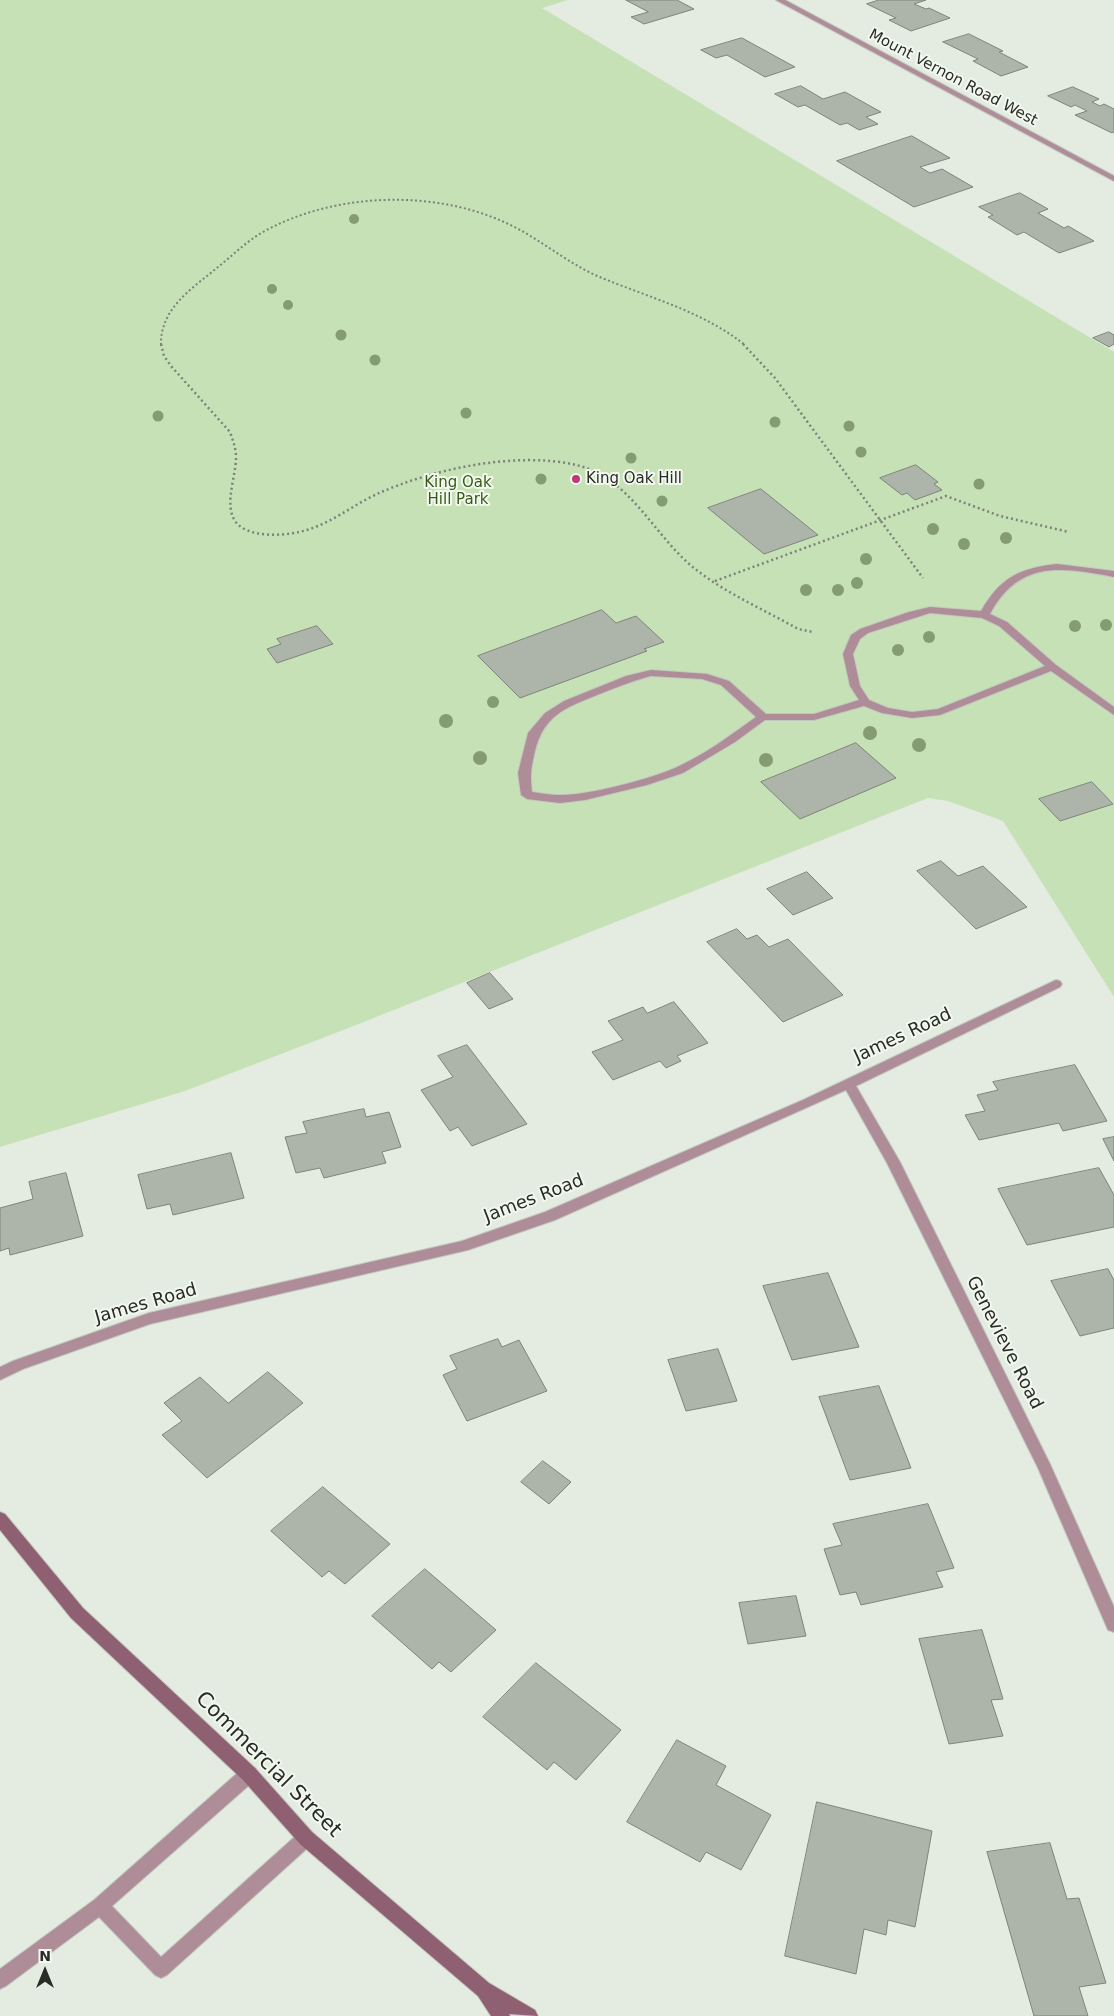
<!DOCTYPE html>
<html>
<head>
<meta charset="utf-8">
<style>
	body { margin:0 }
	#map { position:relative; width:1114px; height:2016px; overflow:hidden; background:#e4ebe1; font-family:"DejaVu Sans",sans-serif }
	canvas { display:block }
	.north { position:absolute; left:20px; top:1946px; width:50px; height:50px; -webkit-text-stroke:4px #f2f8ee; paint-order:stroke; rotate:0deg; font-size:14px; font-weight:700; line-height:20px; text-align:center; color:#292b27 }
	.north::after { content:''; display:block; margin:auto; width:18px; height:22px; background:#292b27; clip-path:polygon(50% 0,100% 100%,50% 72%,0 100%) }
</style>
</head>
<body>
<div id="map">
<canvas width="1114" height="2016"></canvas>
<div class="north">N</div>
</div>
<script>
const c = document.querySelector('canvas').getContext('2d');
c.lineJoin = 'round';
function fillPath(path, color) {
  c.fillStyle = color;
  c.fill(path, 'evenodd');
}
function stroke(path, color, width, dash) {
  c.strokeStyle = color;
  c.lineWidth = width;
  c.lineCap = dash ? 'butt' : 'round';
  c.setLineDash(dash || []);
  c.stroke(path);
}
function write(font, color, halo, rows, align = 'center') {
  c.font = font + ' "DejaVu Sans",sans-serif';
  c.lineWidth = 4;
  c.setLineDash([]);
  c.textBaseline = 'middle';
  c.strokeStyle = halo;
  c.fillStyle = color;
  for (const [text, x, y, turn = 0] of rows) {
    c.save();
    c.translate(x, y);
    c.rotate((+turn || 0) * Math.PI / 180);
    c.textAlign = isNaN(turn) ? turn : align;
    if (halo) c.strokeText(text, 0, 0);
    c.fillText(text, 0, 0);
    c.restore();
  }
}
fillPath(new Path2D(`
	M0,0H568L542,8L1114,352V997L1003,821L948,801L928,798L351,1027L185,1091L0,1147Z`), '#c7e1b7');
const building = new Path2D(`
	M626,0H677L694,9L644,24L631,17L648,12Z
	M879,0H926L914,4L926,9L929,8L950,18L911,31L889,20L896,18L867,4Z
	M969,34L1003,51L999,52L1028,67L1001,76L973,61L978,59L943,42Z
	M742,38L795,67L765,77L727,55L716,58L701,50Z
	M801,86L823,99L845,92L881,112L866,117L878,124L859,130L847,123L840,125L805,105L798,107L775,94Z
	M1073,87L1099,99L1092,102L1100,106L1104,104L1114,109V132L1112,133L1075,115L1087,111L1075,105L1071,107L1048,96Z
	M912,136L950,158L920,167L930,173L942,169L973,187L914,207L837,161Z
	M1020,193L1048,209L1038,213L1064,228L1068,226L1094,241L1059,253L1024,232L1017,235L988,217L993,215L979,207Z
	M1109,332L1114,335V344L1109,347L1093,338Z
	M916,465L938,482L934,484L942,490L915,500L907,493L902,495L880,478Z
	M761,489L818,535L764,554L708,508Z
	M602,610L616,623L636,616L664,642L644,649L647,651L520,698L478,656Z
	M317,626L333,644L277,663L267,649L281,644L277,639Z
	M856,743L896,778L800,819L761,782Z
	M1092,782L1113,804L1060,821L1039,799Z
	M941,861L958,876L983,866L1027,907L976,929L917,871Z
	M807,872L833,898L793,915L767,889Z
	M737,929L747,939L757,935L769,947L788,939L843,995L783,1022L707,942Z
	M490,973L513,999L489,1009L467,983Z
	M674,1002L708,1043L677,1056L681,1061L666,1068L660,1061L613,1080L592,1052L623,1040L608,1021L643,1007L647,1013Z
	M467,1045L527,1124L472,1146L458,1127L450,1131L421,1090L453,1077L438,1056Z
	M1075,1065L1107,1121L1063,1131L1059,1123L979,1140L965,1115L985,1111L977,1095L998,1090L993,1082Z
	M364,1109L366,1117L389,1112L401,1147L382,1152L386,1163L324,1178L320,1168L296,1173L285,1137L307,1133L303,1122Z
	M1114,1137V1161L1103,1139Z
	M231,1153L244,1198L173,1215L170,1204L147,1209L138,1175Z
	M1099,1168L1114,1195V1227L1027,1245L998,1189Z
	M66,1173L83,1236L10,1255L9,1248L0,1251V1208L33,1199L29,1182Z
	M1108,1269L1114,1280V1328L1080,1336L1051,1281Z
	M828,1273L859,1347L792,1360L763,1286Z
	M498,1339L502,1347L519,1340L547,1391L467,1421L443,1375L457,1369L450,1356Z
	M718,1349L737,1401L686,1411L668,1360Z
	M268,1372L303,1403L207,1478L162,1435L182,1421L164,1403L200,1377L228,1403Z
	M879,1386L911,1468L850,1480L819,1397Z
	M543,1461L571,1482L549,1504L521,1482Z
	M323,1487L390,1544L345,1584L329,1571L322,1577L271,1531Z
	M928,1504L954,1568L936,1572L943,1587L861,1605L856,1592L840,1595L824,1549L842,1545L833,1524Z
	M425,1569L496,1630L451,1672L439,1662L432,1669L372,1616Z
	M796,1596L806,1636L748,1644L739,1603Z
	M982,1630L1003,1699L991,1700L1003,1736L949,1744L919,1639Z
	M536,1663L621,1730L576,1780L554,1762L547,1770L483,1717Z
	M677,1740L726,1766L716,1785L771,1815L741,1870L706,1852L700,1862L627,1822Z
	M817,1802L932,1831L915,1927L888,1920L886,1935L864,1929L856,1974L785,1956Z
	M1050,1843L1067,1899L1079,1898L1106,1983L1079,1987L1088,2016H1034L987,1852Z`);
fillPath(building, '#adb4aa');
stroke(building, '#7e847a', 1);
const lane = new Path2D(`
	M1057,564L1114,571V577C1061,567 1019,560 990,614L1007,622L1056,665L1114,707V715L1051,671L940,715L912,718L882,713L864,706L814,720H765L735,742L683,773L647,785L585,800L560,803L527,799L521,795L518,773L528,733L545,713L564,701L626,676L651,670L707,674L729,681L766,714H814L859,700L850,686L843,654L851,635L860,629L909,612L930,607L981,611C1000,578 1019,568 1057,564ZM930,613L982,618L999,626L1045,666L938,709L912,712L888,708L869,700L860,686L853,654L860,639L868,633ZM651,676L702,679L721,685L756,717C731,735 704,755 675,768C650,779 586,796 559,795C550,795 541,793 532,792C530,774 531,768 535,751C544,715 565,708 597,695C615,688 632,681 651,676Z
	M249,1766L255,1768L257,1774L255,1780L112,1906L161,1957L300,1832L306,1830L312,1832L314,1838L312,1844L167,1975L161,1978L155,1975L99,1917L6,1986L0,1989V1969L94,1900L243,1768Z`);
const street = new Path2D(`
	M776,0H785L1114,176V181Z
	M1056,980L1060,981L1062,984L1060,987L856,1086L900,1162L1050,1464L1114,1607V1632L1108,1630L1038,1468L887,1163L846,1090L555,1220L468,1250L150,1324L23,1369L0,1380V1367L13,1361L149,1313L462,1241L545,1212L803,1100Z`);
const secondary = new Path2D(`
	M0,1512L5,1514L83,1608L255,1768L312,1832L489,1983L535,2010L538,2016L509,2014L510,2016H491L478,1996L300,1844L243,1780L71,1618L0,1530Z`);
stroke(lane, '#c2c8c0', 2);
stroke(street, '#c2c8c0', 2);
stroke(secondary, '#c2c8c0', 2);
stroke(new Path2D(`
	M161,345C160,308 193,288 218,267C233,255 247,241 263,232C333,193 431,189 504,222C536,236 563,260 595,275C646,297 701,310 745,345`), '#7d827b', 2, [2, 2.5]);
stroke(new Path2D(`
	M161,344L164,356L171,366L230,432C233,441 236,448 236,458C236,476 224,504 235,521C247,538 281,536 299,532C328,526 351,506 377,494C432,469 517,451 576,465C630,477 654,536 694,568C725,593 763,609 798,629L813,632
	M743,344L775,378L923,578
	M715,581L946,496L1000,516L1069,532`), '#7d827b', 2.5, [2, 3]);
fillPath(lane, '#ae8c98');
fillPath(street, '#ae8c98');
fillPath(secondary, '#8f5f72');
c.fillStyle = '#859c73';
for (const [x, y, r] of [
	[354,219,5],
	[272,289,5],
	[288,305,5],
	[341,335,5.5],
	[375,360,5.5],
	[466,413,5.5],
	[158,416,5.5],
	[775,422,5.5],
	[849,426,5.5],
	[861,452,5.5],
	[631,458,5.5],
	[541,479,5.5],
	[979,484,5.5],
	[662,501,5.5],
	[933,529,6],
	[1006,538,6],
	[964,544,6],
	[866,559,6],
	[857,583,6],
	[806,590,6],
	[838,590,6],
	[1106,625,6],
	[1075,626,6],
	[929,637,6],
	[898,650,6],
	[493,702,6],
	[446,721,7],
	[870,733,7],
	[919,745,7],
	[480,758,7],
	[766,760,7]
]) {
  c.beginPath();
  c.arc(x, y, r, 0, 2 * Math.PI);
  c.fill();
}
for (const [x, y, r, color] of [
	[576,479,5,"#bf397a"]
]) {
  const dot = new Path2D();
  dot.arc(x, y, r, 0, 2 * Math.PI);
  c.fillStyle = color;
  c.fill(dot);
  stroke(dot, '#f2f8ee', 2);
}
write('15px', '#292b27', '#f2f8ee', [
	["Mount Vernon Road West",953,78,28]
]);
write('15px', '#292b27', '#f2f8ee', [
	["King Oak Hill",586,479]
], 'left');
write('15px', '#375b19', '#f2f8ee', [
	["King Oak",458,483],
	["Hill Park",458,500]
]);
write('18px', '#292b27', '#f2f8ee', [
	["James Road",903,1036,-25],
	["James Road",534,1199,-21],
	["James Road",146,1304,-16],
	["Genevieve Road",1004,1343,63]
]);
write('21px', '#292b27', '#f2f8ee', [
	["Commercial Street",268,1765,45]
]);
</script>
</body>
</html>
